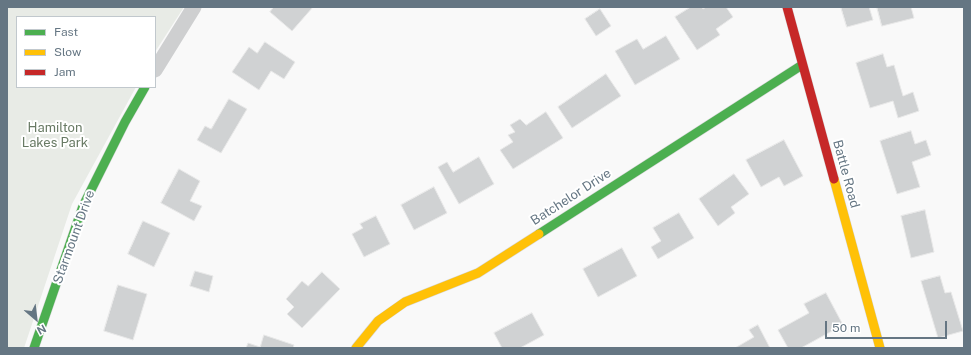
<!DOCTYPE html>
<html>
<head>
<meta charset="utf-8">
<style>
	body { margin:0 }
	#map { position:relative; width:971px; height:355px; overflow:hidden; background:#f9f9f9; font-family:"Public Sans",sans-serif }
	canvas { display:block }
	.frame { position:absolute; inset:0; border:8px solid #657683; pointer-events:none }
	.legend { position:absolute; left:16px; top:16px; width:140px; height:72px; box-sizing:border-box; background:#fff; border:1px solid #c1c8cd; margin:0; padding:5px 7px; list-style:none; font-size:12px; color:#657683 }
	.legend li { display:flex; align-items:center; gap:8px; height:20px }
	.legend b { width:20px; border:1px solid #c1c8cd }
	.north { position:absolute; left:16px; top:299px; width:40px; height:40px; -webkit-text-stroke:3px #fff; paint-order:stroke; rotate:152deg; font-size:11px; font-weight:700; line-height:16px; text-align:center; color:#657683 }
	.north::after { content:''; display:block; margin:auto; width:14px; height:18px; background:#657683; clip-path:polygon(50% 0,100% 100%,50% 72%,0 100%) }
	.scale { position:absolute; left:825px; top:321px; width:122px; height:18px; box-sizing:border-box; border:2px solid #657683; border-top:0; padding-left:5px; font-size:12px; line-height:14px; white-space:nowrap; color:#657683; -webkit-text-stroke:3px #fff; paint-order:stroke }
</style>
</head>
<body>
<div id="map">
<canvas width="971" height="355"></canvas>
<div class="frame"></div>
<ul class="legend">
<li><b style="height:5px;background:#4caf50"></b>Fast</li>
<li><b style="height:5px;background:#ffc107"></b>Slow</li>
<li><b style="height:5px;background:#c62828"></b>Jam</li>
</ul>
<div class="north">N</div>
<div class="scale">50 m</div>
</div>
<script>
const c = document.querySelector('canvas').getContext('2d');
c.lineJoin = 'round';
function fillPath(path, color) {
  c.fillStyle = color;
  c.fill(path, 'evenodd');
}
function stroke(path, color, width, dash) {
  c.strokeStyle = color;
  c.lineWidth = width;
  c.lineCap = dash ? 'butt' : 'round';
  c.setLineDash(dash || []);
  c.stroke(path);
}
function write(font, color, halo, rows, align = 'center') {
  c.font = font + ' "Public Sans",sans-serif';
  c.lineWidth = 4;
  c.setLineDash([]);
  c.textBaseline = 'middle';
  c.strokeStyle = halo;
  c.fillStyle = color;
  for (const [text, x, y, turn = 0] of rows) {
    c.save();
    c.translate(x, y);
    c.rotate((+turn || 0) * Math.PI / 180);
    c.textAlign = isNaN(turn) ? turn : align;
    if (halo) c.strokeText(text, 0, 0);
    c.fillText(text, 0, 0);
    c.restore();
  }
}
fillPath(new Path2D(`
	M7,7H184L155,52V17H17V87H136L72,204L24,348H7Z`), '#e8ebe6');
const building = new Path2D(`
	M274,7H313L292,31L270,12Z
	M691,7H702L703,9L706,7H726L733,17L716,29L720,35L697,50L675,17Z
	M841,7H869L873,20L847,27Z
	M877,7H911L914,18L882,26Z
	M600,9L611,26L596,36L585,19Z
	M666,36L680,59L635,85L615,51L637,39L643,49Z
	M265,42L295,62L284,79L271,71L259,90L232,72L249,47L257,53Z
	M883,54L887,67L894,65L903,96L913,92L919,111L898,118L893,101L870,108L856,63Z
	M606,74L621,96L572,128L558,107Z
	M229,99L247,109L221,153L197,140L205,126L211,129Z
	M546,112L563,138L513,169L500,150L513,142L508,135L515,132L510,125L520,119L526,125Z
	M911,131L915,144L926,140L931,155L912,162L920,187L897,194L880,141Z
	M784,140L803,176L784,186L779,177L761,187L746,160Z
	M479,157L494,184L459,204L438,167L447,162L453,172Z
	M179,169L200,181L190,201L202,206L194,221L161,203Z
	M734,174L749,194L731,207L735,213L718,226L699,199Z
	M434,187L447,213L414,230L401,205Z
	M925,210L934,252L911,258L901,216Z
	M679,213L694,238L658,259L651,247L661,241L653,228Z
	M376,216L390,244L364,257L352,234L363,228L360,224Z
	M143,221L170,233L154,267L128,254Z
	M622,248L637,276L598,297L583,269Z
	M195,271L213,276L209,292L190,286Z
	M322,272L340,289L302,328L287,314L294,307L286,299L302,281L308,286Z
	M940,276L945,293L951,292L963,331L938,338L921,281Z
	M118,285L147,294L133,340L104,331Z
	M826,293L843,325L801,348H788L778,330L809,313L804,304Z
	M532,313L544,335L520,348H502L494,333Z
	M758,325L770,348H735L754,337L749,330Z
	M264,335L294,345L293,348H246L248,343L260,347Z`);
fillPath(building, '#d0d2d3');
stroke(building, '#e8e8e8', 1);
const fast = new Path2D(`
	M539,234L802,65
	M34,348L83,206L125,122L145,87`);
const slow = new Path2D(`
	M834,179L880,348
	M356,348L378,321L405,302L478,273L539,234`);
const jam = new Path2D(`
	M787,7L834,179`);
stroke(fast, '#d5d6d7', 10);
stroke(slow, '#d5d6d7', 10);
stroke(jam, '#d5d6d7', 10);
stroke(new Path2D(`
	M155,70L194,7`), '#cecfd0', 15);
stroke(fast, '#4caf50', 9);
stroke(slow, '#ffc107', 9);
stroke(jam, '#c62828', 9);
write('13px', '#687a64', '#fff', [
	["Hamilton",55,128],
	["Lakes Park",55,143]
]);
write('13px', '#657683', '#fff', [
	["Battle Road",846,174,75],
	["Batchelor Drive",571,197,-33],
	["Starmount Drive",74,237,-70]
]);
</script>
</body>
</html>
